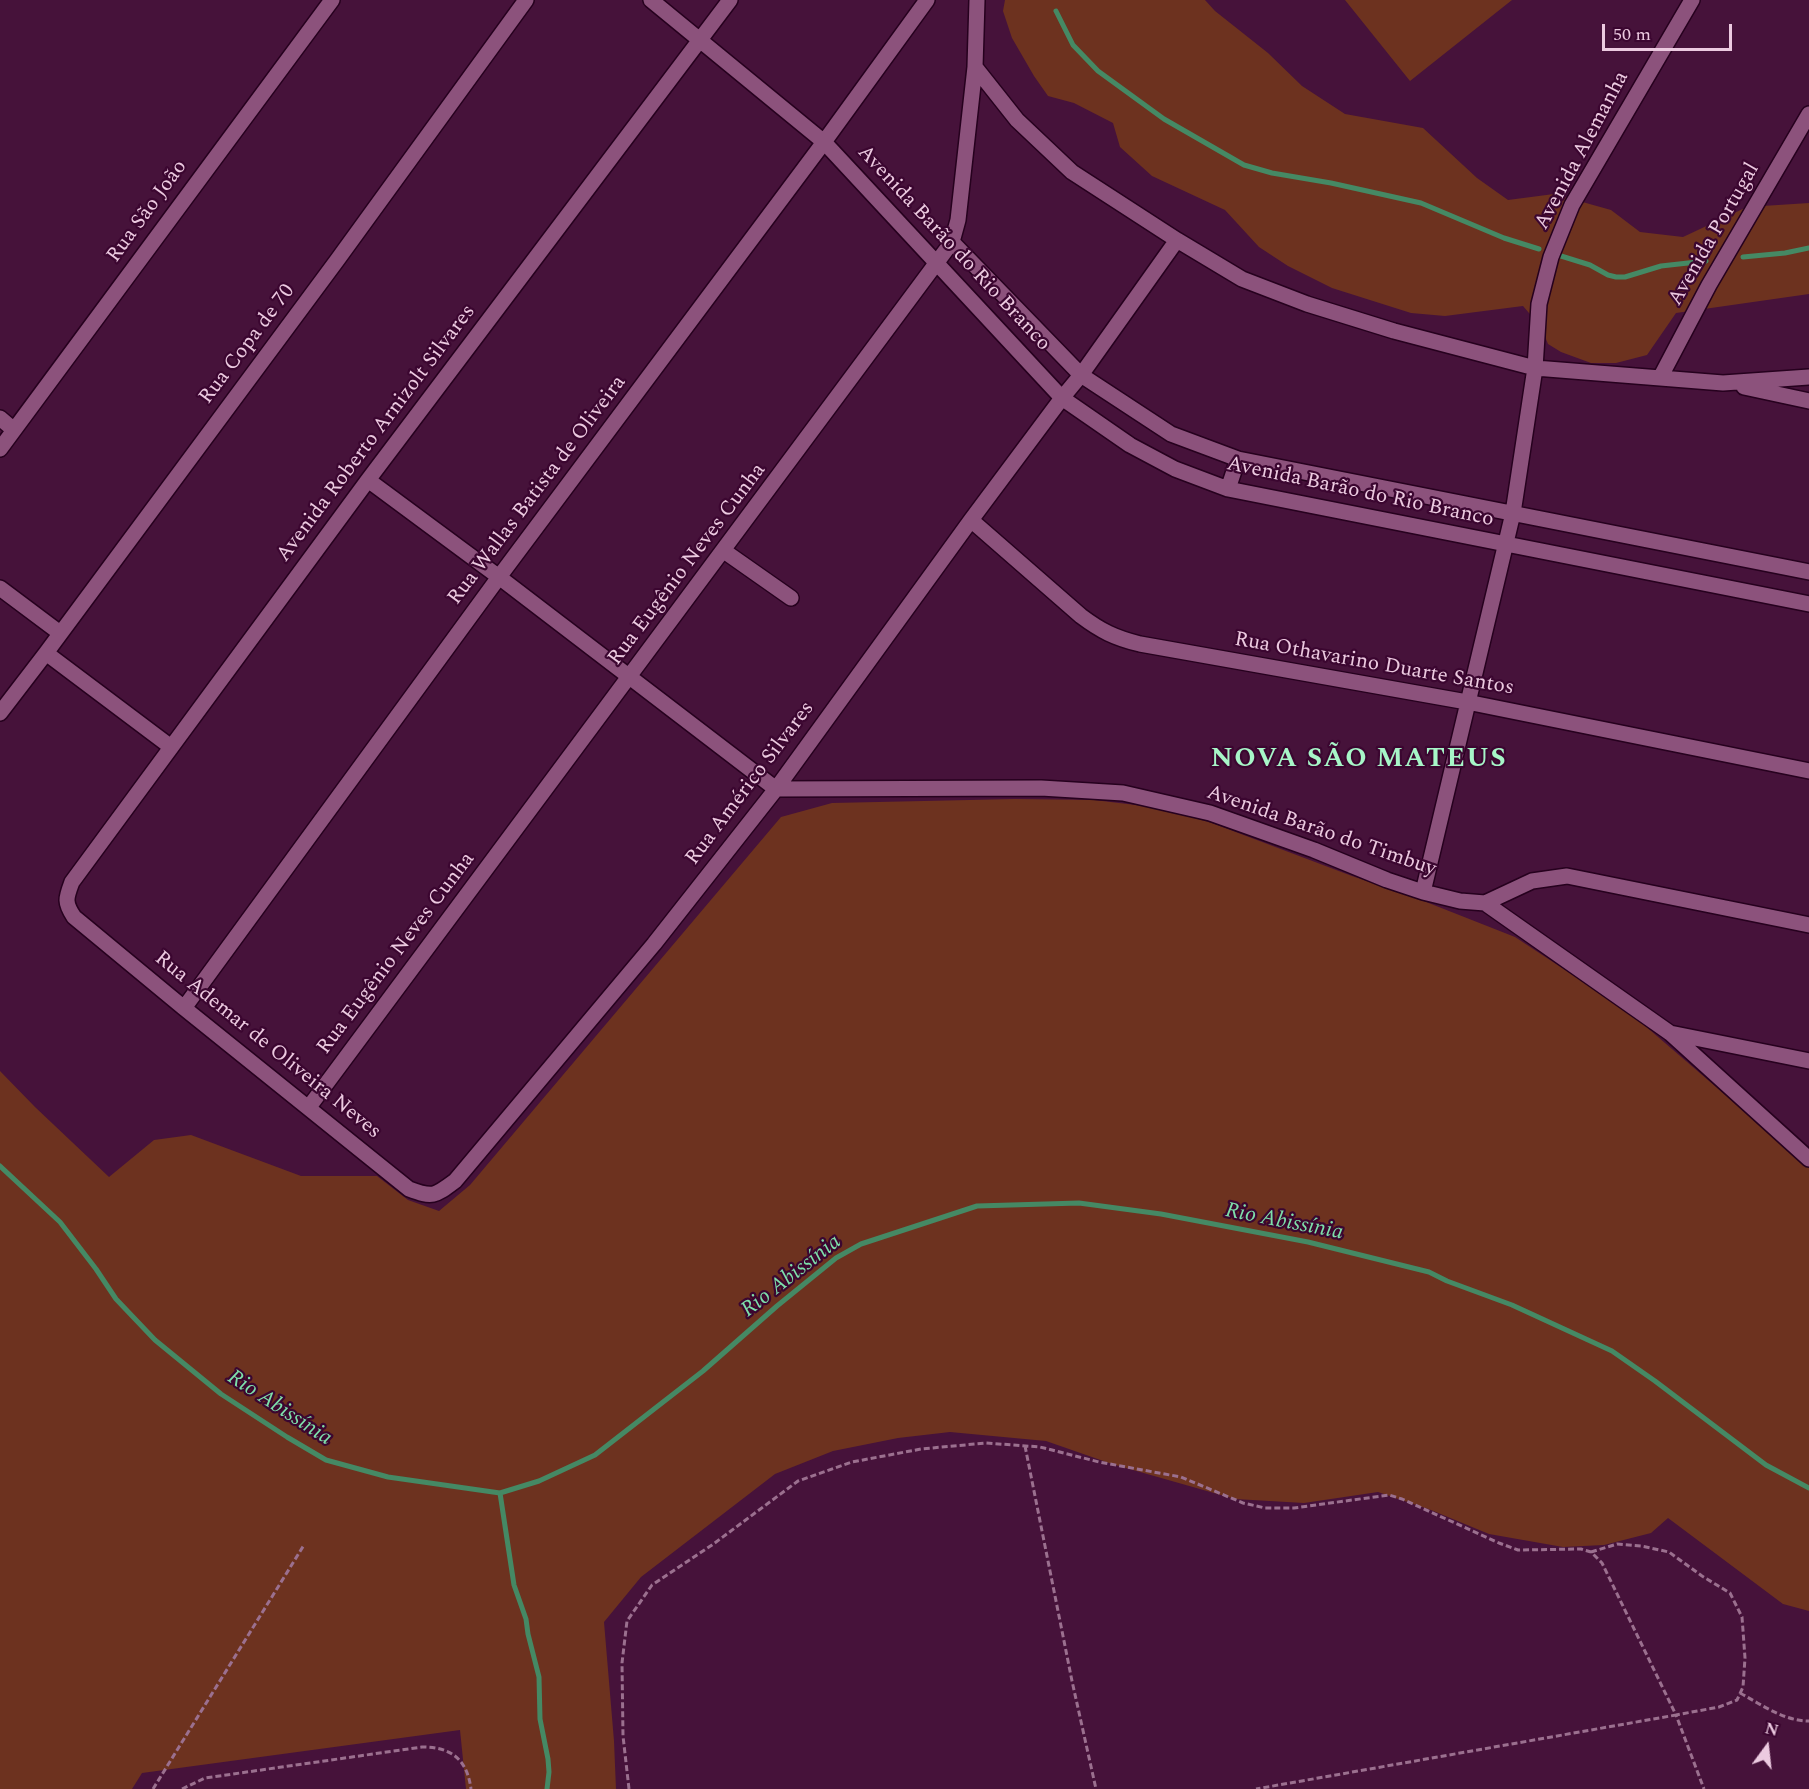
<!DOCTYPE html>
<html>
<head>
<meta charset="utf-8">
<style>
	body { margin:0 }
	#map { position:relative; width:1809px; height:1789px; overflow:hidden; background:#46123a; font-family:Spectral,serif }
	canvas { display:block }
	.north { position:absolute; left:1737px; top:1717px; width:60px; height:60px; -webkit-text-stroke:4px #3b0630; paint-order:stroke; rotate:15deg; font-size:16px; font-weight:700; line-height:24px; text-align:center; color:#eccae0 }
	.north::after { content:''; display:block; margin:auto; width:21px; height:27px; background:#eccae0; clip-path:polygon(50% 0,100% 100%,50% 72%,0 100%) }
	.scale { position:absolute; left:1602px; top:24px; width:130px; height:27px; box-sizing:border-box; border:3px solid #eccae0; border-top:0; padding-left:8px; font-size:18px; line-height:21px; white-space:nowrap; color:#eccae0; -webkit-text-stroke:4px #3b0630; paint-order:stroke }
</style>
</head>
<body>
<div id="map">
<canvas width="1809" height="1789"></canvas>
<div class="north">N</div>
<div class="scale">50 m</div>
</div>
<script>
const c = document.querySelector('canvas').getContext('2d');
c.lineJoin = 'round';
function fillPath(path, color) {
  c.fillStyle = color;
  c.fill(path, 'evenodd');
}
function stroke(path, color, width, dash) {
  c.strokeStyle = color;
  c.lineWidth = width;
  c.lineCap = dash ? 'butt' : 'round';
  c.setLineDash(dash || []);
  c.stroke(path);
}
function write(font, color, halo, rows, align = 'center') {
  c.font = font + ' Spectral,serif';
  c.lineWidth = 4.5;
  c.setLineDash([]);
  c.textBaseline = 'middle';
  c.strokeStyle = halo;
  c.fillStyle = color;
  for (const [text, x, y, turn = 0] of rows) {
    c.save();
    c.translate(x, y);
    c.rotate((+turn || 0) * Math.PI / 180);
    c.textAlign = isNaN(turn) ? turn : align;
    if (halo) c.strokeText(text, 0, 0);
    c.fillText(text, 0, 0);
    c.restore();
  }
}
fillPath(new Path2D(`
	M1005,0H1205L1215,11L1268,53L1302,86L1345,114L1423,128L1477,178L1508,200L1554,194L1611,210L1640,232L1683,237L1747,207L1809,203V294L1676,313L1647,355L1616,363H1591L1561,352L1548,344L1541,327L1523,306L1445,316L1411,313L1332,288L1288,266L1259,247L1225,210L1152,176L1120,147L1113,123L1074,103L1048,96L1034,76L1012,38L1003,11Z
	M1345,0H1512L1410,81Z
	M1015,799L1094,800L1161,808L1212,823L1352,876L1416,898L1515,937L1629,1012L1809,1167V1611L1783,1604L1668,1518L1651,1533L1604,1545L1563,1547L1489,1534L1431,1510L1378,1492L1304,1503L1235,1499L1112,1464L1046,1441L950,1432L898,1438L833,1451L775,1474L641,1577L604,1622L614,1741L616,1789H466L460,1730L142,1773L132,1789H0V1071L35,1107L109,1177L154,1140L191,1135L301,1176H377L408,1200L439,1211L470,1185L781,817L832,803Z`), '#6d321f');
stroke(new Path2D(`
	M1056,11L1073,45L1098,71L1164,119L1244,165L1272,173L1331,183L1421,203L1504,238L1539,249
	M1561,256L1590,265L1608,275L1616,277H1625L1661,266L1706,261
	M1743,257L1785,253L1809,248
	M0,1166L60,1222L96,1269L116,1299L155,1340L221,1394L287,1437L326,1460L388,1477L500,1493L539,1481L595,1455L703,1371L777,1306L836,1258L861,1244L977,1206L1079,1203L1161,1214L1308,1242L1429,1272L1447,1281L1512,1305L1612,1351L1655,1381L1766,1465L1809,1488
	M500,1493L514,1585L526,1619L528,1634L539,1677L540,1719L548,1759L549,1772L547,1789`), '#458964', 5);
const street = new Path2D(`
	M651,0L824,142L1062,398L1130,445L1175,469L1228,489L1809,604
	M730,0L368,480L72,882C66,898 64,902 74,917L184,1008L409,1189C433,1198 435,1196 455,1181L654,944L776,789L971,520L1062,398L1081,375L1177,240
	M975,67L1017,120L1072,172L1177,240L1242,279L1307,304L1394,331L1535,368L1723,383L1809,377
	M952,242L1081,375L1171,434L1238,459L1809,572
	M1660,378L1709,285L1809,114
	M1744,387L1809,401
	M0,418L14,430
	M0,449L332,0
	M368,480L499,577L776,789L1041,788L1123,793L1210,813L1314,850L1387,880L1423,892L1460,901L1485,903L1670,1033L1809,1061
	M1228,489L1238,459
	M971,520L1081,616C1101,631 1115,638 1140,644L1467,702L1809,771
	M724,551L791,598
	M0,588L60,633
	M46,653L171,747
	M0,713L46,653L338,259L526,0
	M1423,892L1513,513L1535,368L1539,304L1551,257L1572,205L1692,0
	M1485,903L1532,881L1567,876L1809,925
	M184,1008L499,577L824,142L927,0
	M1670,1033L1809,1159
	M309,1107L952,242L958,220L975,67L977,0`);
stroke(street, '#26011e', 18);
stroke(new Path2D(`
	M1025,1446L1072,1681L1096,1789
	M1591,1552L1617,1544L1641,1546L1669,1552L1702,1576L1730,1593L1742,1617L1745,1658L1743,1687L1737,1700L1719,1707L1676,1715L1704,1789
	M1740,1693C1762,1705 1784,1721 1809,1721
	M153,1789L304,1545
	M182,1789L205,1778L422,1747C451,1747 467,1759 471,1789
	M629,1789L623,1736L622,1663L627,1621L652,1585L712,1545L798,1481L852,1462L921,1449L986,1443L1040,1447L1099,1462L1181,1477L1243,1503L1265,1508H1294L1389,1495L1402,1499L1499,1543L1518,1550L1581,1549L1591,1552L1602,1563L1676,1715L1256,1789`), '#9b708f', 3, [6, 3]);
stroke(street, '#8c527c', 15);
write('21px', '#eccae0', '#3b0630', [
	["Avenida Alemanha",1583,151,-62],
	["Rua São João",148,212,-54],
	["Avenida Portugal",1715,235,-60],
	["Avenida Barão do Rio Branco",953,249,47],
	["Rua Copa de 70",248,345,-53],
	["Avenida Roberto Arnizolt Silvares",377,434,-53],
	["Rua Wallas Batista de Oliveira",538,491,-53],
	["Avenida Barão do Rio Branco",1360,493,12],
	["Rua Eugênio Neves Cunha",688,565,-53],
	["Rua Othavarino Duarte Santos",1374,665,10],
	["Rua Américo Silvares",751,784,-53],
	["Avenida Barão do Timbuy",1321,832,19],
	["Rua Eugênio Neves Cunha",397,954,-53],
	["Rua Ademar de Oliveira Neves",267,1046,39]
]);
write('italic 22px', '#7edfaa', '#3b0630', [
	["Rio Abissínia",1284,1223,11],
	["Rio Abissínia",792,1277,-38],
	["Rio Abissínia",279,1409,33]
]);
c.letterSpacing = '1.5px';
write('bold 27px', '#a7f6c8', '#3b0630', [
	["NOVA SÃO MATEUS",1359,761]
]);
c.letterSpacing = '0px';
</script>
</body>
</html>
